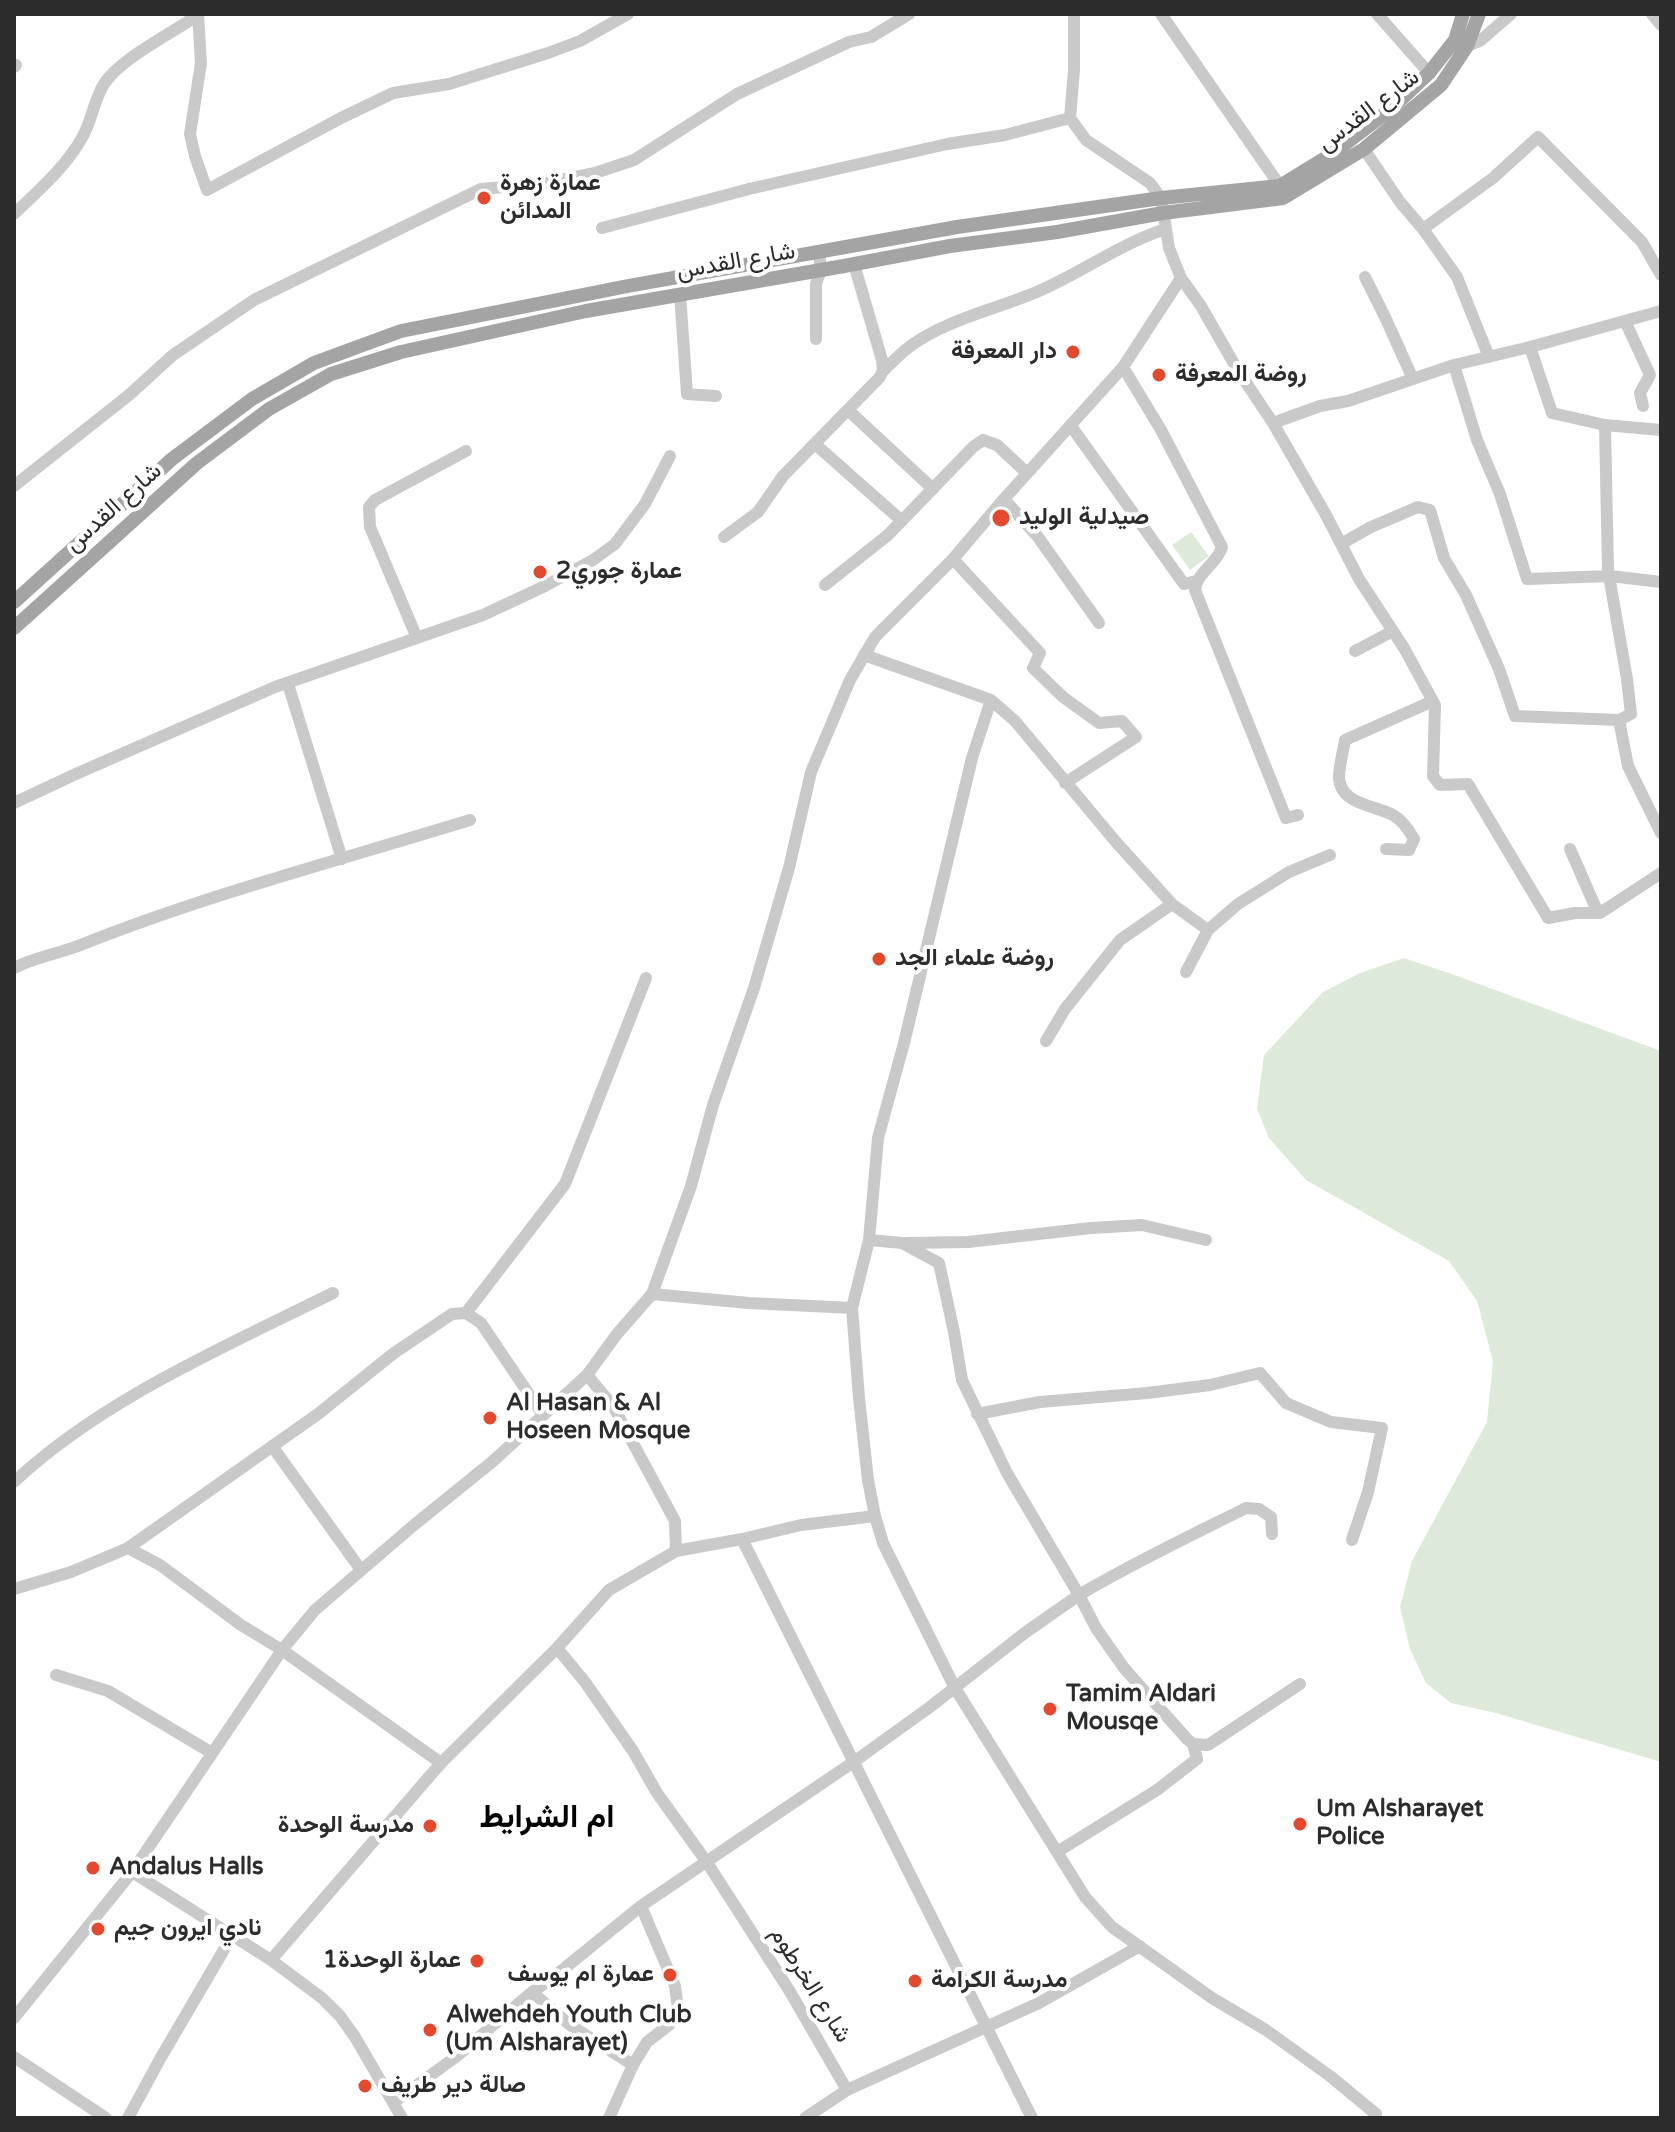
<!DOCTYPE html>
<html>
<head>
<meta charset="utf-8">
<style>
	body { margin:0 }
	#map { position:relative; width:1675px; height:2132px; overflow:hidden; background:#fff; font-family:"Varela Round",sans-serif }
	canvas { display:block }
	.frame { position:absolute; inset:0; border:16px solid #2c2c2c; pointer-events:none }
</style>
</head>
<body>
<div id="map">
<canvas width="1675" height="2132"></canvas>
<div class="frame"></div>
</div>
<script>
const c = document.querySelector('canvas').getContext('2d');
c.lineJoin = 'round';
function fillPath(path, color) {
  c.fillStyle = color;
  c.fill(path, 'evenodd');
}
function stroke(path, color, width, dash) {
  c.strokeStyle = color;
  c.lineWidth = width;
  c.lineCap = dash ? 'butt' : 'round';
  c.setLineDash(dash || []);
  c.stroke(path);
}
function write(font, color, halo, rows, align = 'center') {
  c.font = font + ' "Varela Round",Vazirmatn,sans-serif';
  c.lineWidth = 8;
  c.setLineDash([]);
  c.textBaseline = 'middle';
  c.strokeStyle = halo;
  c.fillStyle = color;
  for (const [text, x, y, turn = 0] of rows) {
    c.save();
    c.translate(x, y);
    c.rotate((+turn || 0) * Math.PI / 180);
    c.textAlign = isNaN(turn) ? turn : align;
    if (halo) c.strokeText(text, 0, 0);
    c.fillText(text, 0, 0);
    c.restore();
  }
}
fillPath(new Path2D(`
	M1191,532L1209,556L1190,570L1172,545Z
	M1404,958L1452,974L1661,1051V1762L1496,1713L1451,1703L1426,1683L1410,1649L1400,1607L1412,1561L1487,1422L1493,1361L1477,1301L1449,1261L1306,1180L1269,1138L1257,1109L1264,1055L1323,992L1360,973Z`), '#deead9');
stroke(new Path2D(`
	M198,14L201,63L190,134L195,156L207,190L341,118L393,93L449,84L548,53L580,41L628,14
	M1074,14V70L1070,118L1086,140L1150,183L1161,198L1169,248L1181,278L1201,306L1237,369L1273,423L1326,515L1359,579L1404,648L1435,705L1433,776L1440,785L1468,784L1548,918L1575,913H1600
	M1161,14L1280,186
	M1377,14L1429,73
	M1652,14L1661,25
	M1467,46L1480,41L1511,14
	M14,67L16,65
	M1364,149L1400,202L1423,229L1493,178L1538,137L1642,242L1661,275
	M14,214C38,191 67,166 83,136C92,120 94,100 104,84C121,58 171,34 198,15
	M602,228L749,189L947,144L1005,135L1070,118
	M1423,229L1457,277L1489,357
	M1365,277L1385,317L1413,379
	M680,294L687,394L716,396
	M1625,321L1650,375L1640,393L1643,406
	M816,339V284L821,270L819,252
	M1530,347L1552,413L1605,425L1661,430
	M1454,365L1477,440L1500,494L1527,579L1610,576L1661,582
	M1123,367L1161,430L1222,547C1217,564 1197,572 1195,590L1286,818L1298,815
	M882,372C891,363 900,354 909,347C946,319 998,309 1039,291C1083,272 1121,243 1166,229
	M848,410L933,489
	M1273,423L1320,406L1348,401L1454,365L1530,347L1661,311
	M1605,425L1608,570L1627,679L1631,714L1619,720L1628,766L1661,833
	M1071,426L1184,584L1196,581
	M815,444L902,521
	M14,486L129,395L173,355L254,300L481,189L541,184L595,173L634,160L737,94L849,42L871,37L909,14
	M1004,499L1038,537L1099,623
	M724,537L758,512L783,476L880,377L883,370L882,360L854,264
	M1341,544L1371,527L1418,507L1430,510L1444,558L1466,595L1499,669L1515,716L1619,720
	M953,559L1040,653L1033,668L1063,697L1099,723L1122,721L1136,737L1065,783
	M825,585L888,535L973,447L983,440L997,445L1027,473
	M417,638L370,527L369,507L375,500L466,451
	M1355,651L1393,631
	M288,684L342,859
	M991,700L1015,721L1116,842L1172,904L1120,940L1065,1009L1046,1041
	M14,803L78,773L275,687L483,615L543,587L593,560L615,544L645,504L670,456
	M1386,849L1409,850L1414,839C1409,830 1402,820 1393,815C1375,805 1341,805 1339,778C1339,766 1343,752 1345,740L1433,701
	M1570,849L1595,906L1600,913L1661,873
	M1172,904L1208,930
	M14,968C37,956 59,954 83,944C209,894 340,860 470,820
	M1186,972L1208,930L1238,904L1289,872L1330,855
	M906,1243L968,1242L1091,1228L1142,1225L1206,1240
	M652,1294L749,1303L852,1308L859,1398L868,1480L875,1516L883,1543L955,1688L1085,1897L1112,1927L1212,1998L1266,2030L1330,2076L1376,2114L1375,2118
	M852,1308L869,1240L878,1138L904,1043L972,758L991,700L864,655
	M466,1313L565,1184L646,978
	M587,1375L613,1406L675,1521L676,1551
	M977,1414L1040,1402L1147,1393L1210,1385L1260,1373L1286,1403L1331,1422L1382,1428L1368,1492L1352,1540
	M272,1446L361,1570
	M14,1482C101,1400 226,1346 333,1293
	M1272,1534L1271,1517L1259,1509L1246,1508C1190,1536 1133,1563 1079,1595L1096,1628L1124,1668L1187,1739L1193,1744L1208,1745L1300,1684
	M742,1539L1032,2118
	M128,1548L318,1414L394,1353L452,1314L466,1313L481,1323L543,1415
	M14,1589L71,1572L128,1548L160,1565L241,1625L282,1650L441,1763
	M557,1648L585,1682L633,1751L657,1793L706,1861L789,1990L847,2090
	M56,1675L108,1691L212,1753
	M1057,1852L1157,1790L1197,1759L1193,1744
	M132,1872L271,1960L322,1998L340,2016L355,2037L402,2118
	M271,1960L441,1763L557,1648L609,1590L676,1551L742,1539L801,1525L875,1516
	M532,1992L570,2025L633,2065
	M14,2018L132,1872L282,1650L315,1610L414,1525L492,1462L587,1375L617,1334L652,1294L691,1186L713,1105L754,988L789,868L811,772L850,680L875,637L953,559L1004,499L1123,367L1181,278
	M14,2057L106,2118
	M394,2102L457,2056L532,1992L550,1980L641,1906L855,1761L930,1707L1026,1632L1079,1595L1007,1473L962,1380L954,1332L939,1263L902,1243L869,1240
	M128,2118L160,2059L232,1936
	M609,2118L633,2065L647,2042L669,2025L678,2009L675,1986L641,1906
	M805,2118L847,2090L1039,2003L1140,1946`), '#c9c9c9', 12);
stroke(new Path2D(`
	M14,602L172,459L252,399L314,363L401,331L628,286L957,227L1161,198L1280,186L1332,154L1392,108L1429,73L1455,40L1463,14
	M14,628L197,463L269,409L331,374L401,352L586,311L844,266L950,246L1057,232L1163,213L1283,198L1364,149L1441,85L1467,46L1479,14`), '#a4a4a4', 14);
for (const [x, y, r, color] of [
	[484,198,8,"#e4482d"],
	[1073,352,8,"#e4482d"],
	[1159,375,8,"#e4482d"],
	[1001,518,10,"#e4482d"],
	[540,572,8,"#e4482d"],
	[879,959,8,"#e4482d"],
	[490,1418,8,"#e4482d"],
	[1050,1709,8,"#e4482d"],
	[1300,1824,8,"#e4482d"],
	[430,1826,8,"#e4482d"],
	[93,1868,8,"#e4482d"],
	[98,1929,8,"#e4482d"],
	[477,1961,8,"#e4482d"],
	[670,1975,8,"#e4482d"],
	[915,1981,8,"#e4482d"],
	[430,2030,8,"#e4482d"],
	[365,2086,8,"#e4482d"]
]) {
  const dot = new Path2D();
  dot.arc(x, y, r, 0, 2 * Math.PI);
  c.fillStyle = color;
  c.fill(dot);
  stroke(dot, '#fff', 3);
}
write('24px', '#2c2c2c', '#fff', [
	["شارع القدس",1369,111,-37],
	["شارع القدس",736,262,-10],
	["شارع القدس",114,508,-42],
	["شارع الخرطوم",810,1985,58]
]);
write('bold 24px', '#2c2c2c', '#fff', [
	["عمارة زهرة",500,184],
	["المدائن",500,212],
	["دار المعرفة",1057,352,"right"],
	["روضة المعرفة",1175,375],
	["صيدلية الوليد",1019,518],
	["عمارة جوري2",556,572],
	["روضة علماء الجد",895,959],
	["Al Hasan & Al",506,1404],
	["Hoseen Mosque",506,1432],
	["Tamim Aldari",1066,1695],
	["Mousqe",1066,1723],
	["Um Alsharayet",1316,1810],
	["Police",1316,1838],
	["مدرسة الوحدة",414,1826,"right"],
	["Andalus Halls",109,1868],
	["نادي ايرون جيم",114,1929],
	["عمارة الوحدة1",461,1961,"right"],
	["عمارة ام يوسف",654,1975,"right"],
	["مدرسة الكرامة",931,1981],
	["Alwehdeh Youth Club",446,2016],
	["(Um Alsharayet)",446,2044],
	["صالة دير طريف",381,2086]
], 'left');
write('bold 32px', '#000', '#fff', [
	["ام الشرايط",547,1819]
]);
</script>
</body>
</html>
